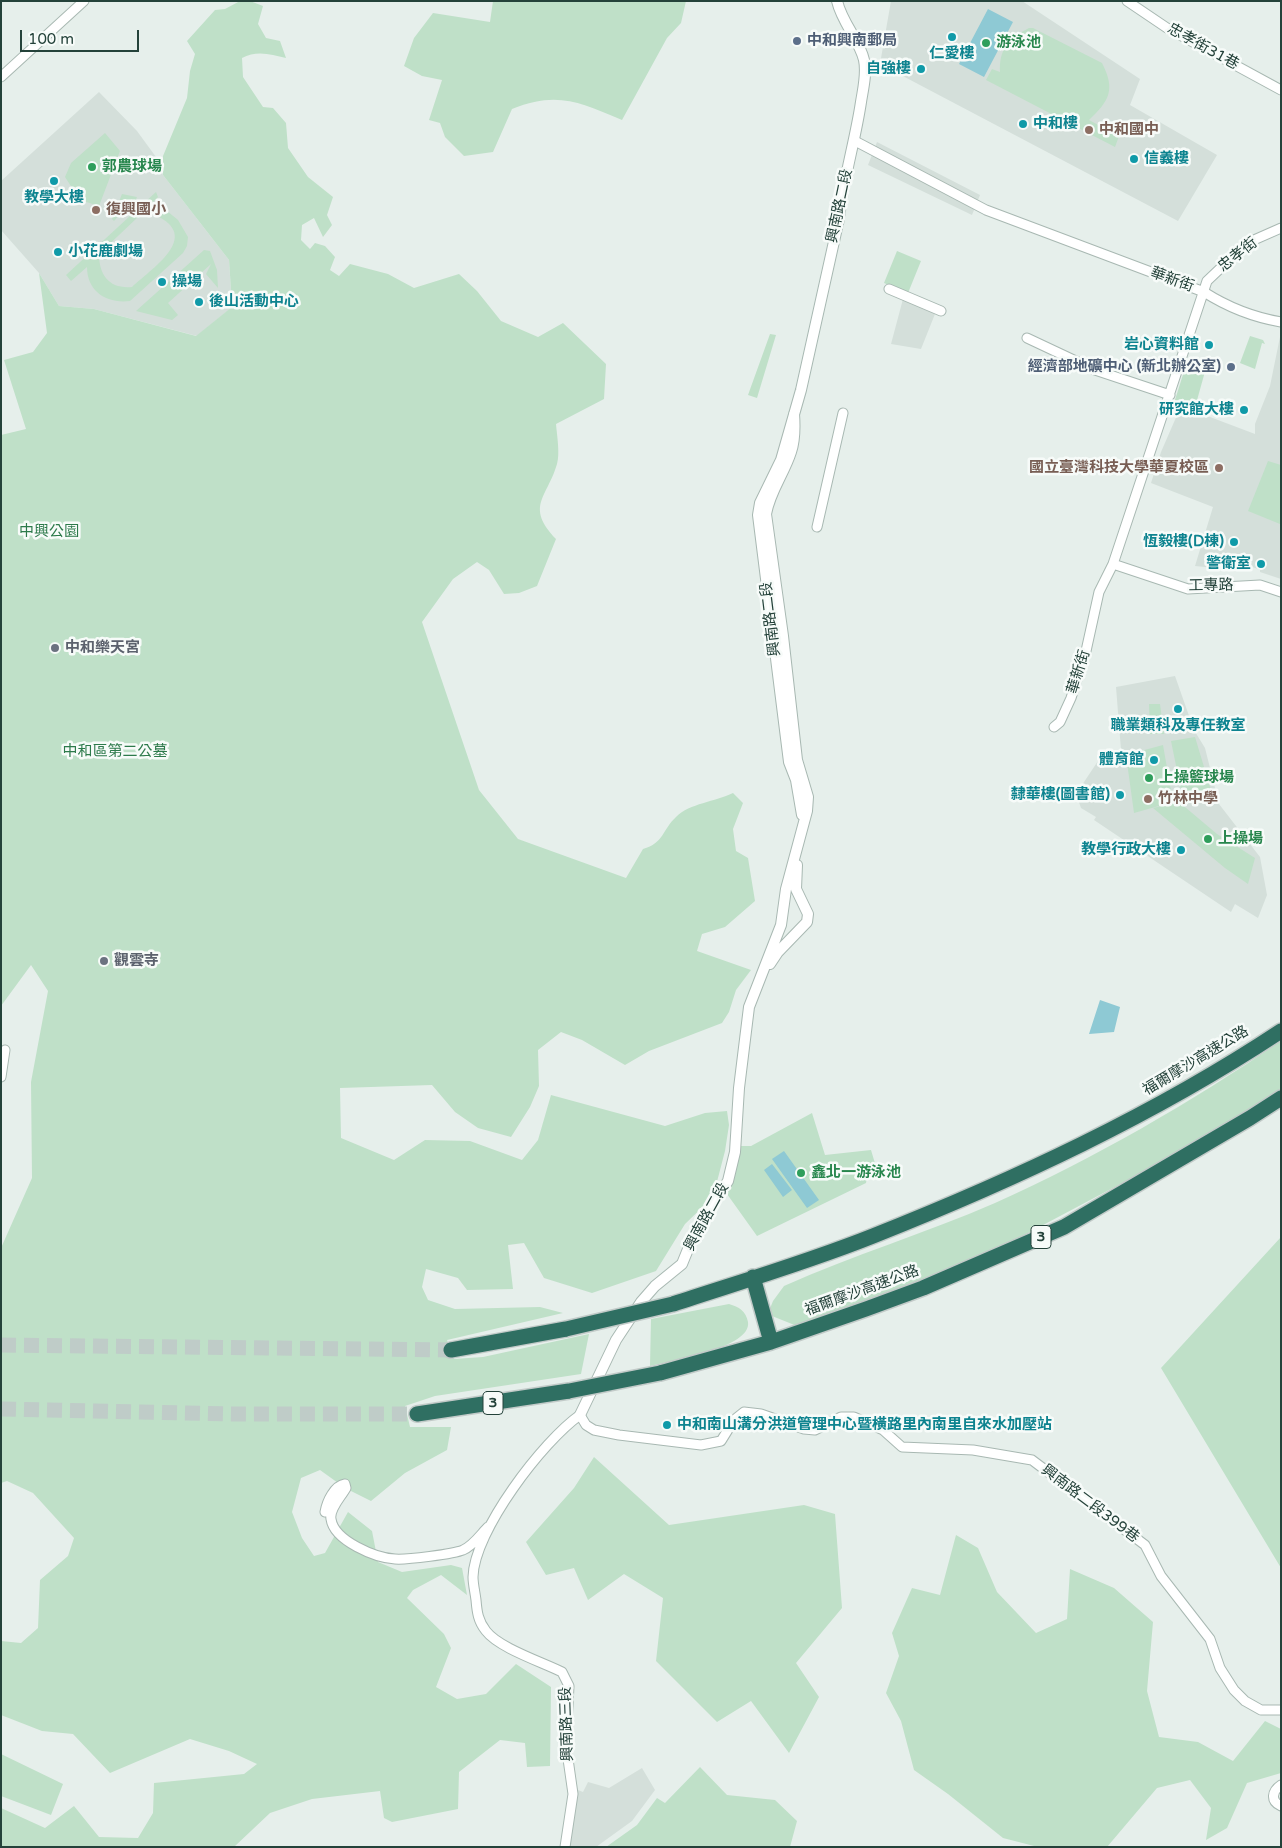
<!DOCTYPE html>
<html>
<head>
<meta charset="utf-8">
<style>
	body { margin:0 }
	#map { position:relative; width:1282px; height:1848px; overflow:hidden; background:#e6efeb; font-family:"Varela Round",sans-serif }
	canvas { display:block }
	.frame { position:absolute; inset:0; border:2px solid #24423a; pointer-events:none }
	.scale { position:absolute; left:20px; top:30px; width:119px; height:22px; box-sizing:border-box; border:2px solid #24423a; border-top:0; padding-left:6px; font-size:15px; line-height:18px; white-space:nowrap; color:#24423a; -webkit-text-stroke:4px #f7fbf9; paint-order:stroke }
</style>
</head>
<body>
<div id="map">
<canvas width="1282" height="1848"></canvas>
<div class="frame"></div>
<div class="scale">100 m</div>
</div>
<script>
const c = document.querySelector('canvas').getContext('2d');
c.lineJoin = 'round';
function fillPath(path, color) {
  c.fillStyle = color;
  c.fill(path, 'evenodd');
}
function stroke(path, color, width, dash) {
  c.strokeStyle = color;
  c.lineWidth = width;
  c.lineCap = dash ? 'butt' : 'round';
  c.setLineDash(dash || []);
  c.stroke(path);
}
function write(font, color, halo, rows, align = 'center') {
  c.font = font + ' "Varela Round","Noto Sans TC",sans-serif';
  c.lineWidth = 5;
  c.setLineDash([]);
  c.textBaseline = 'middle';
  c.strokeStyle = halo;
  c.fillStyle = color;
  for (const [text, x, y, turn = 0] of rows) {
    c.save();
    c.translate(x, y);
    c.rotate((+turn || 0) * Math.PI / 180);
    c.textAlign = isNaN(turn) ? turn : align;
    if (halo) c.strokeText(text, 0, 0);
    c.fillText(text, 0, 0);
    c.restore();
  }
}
fillPath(new Path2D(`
	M891,1H1022L1140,79L1130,105L1217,155L1178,221L880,64Z
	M99,92L137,131L156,157L163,175L229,260L231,290L238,303L197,336L94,309L59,306L39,273L1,230V181Z
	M877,142L980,195L972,215L868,165Z
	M903,299L935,314L921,349L891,344Z
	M1281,332V579L1260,572V570L1238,561L1235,570L1195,566L1213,507L1151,483L1161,452L1181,406L1255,434V424L1270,386Z
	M1175,676L1194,730L1205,748L1219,804L1260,857L1267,895L1258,918L1235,904L1231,912L1094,820L1096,817L1081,808L1076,794L1104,752L1121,750L1116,687Z
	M642,1768L655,1790L632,1821L596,1847H570L578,1790L583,1792L588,1782L609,1788Z`), '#d4dfda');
fillPath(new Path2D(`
	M240,1H250L263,6L258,24L266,38L280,41L286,58C271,54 256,50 242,58L243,77L263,107L273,108L286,123L288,148L308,177L333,197L327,215L332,225L323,237L314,218L302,225L301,240L310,249L315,243L325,246L335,257L330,270L339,276L350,264L388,274L414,288L459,274L477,291L501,321L538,337L563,323L606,364L604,399L556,424C557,436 560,453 557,464C547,498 525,506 556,539L537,586L519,593L504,594L489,570L477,562L453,579L422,622L479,790L518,839L626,878L643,849C664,843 662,830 676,817C690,803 715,802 733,793L743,803L733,829L736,851L748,858L755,901L725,927L702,934L697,951L751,970L736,990L729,1012L722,1023L649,1051L625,1065L582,1040L561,1032L538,1050L539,1086L530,1107L511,1137L478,1128L455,1112L432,1085L340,1088L341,1138L394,1160L425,1140L470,1141L522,1160L538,1140L551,1095L665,1126L705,1113L727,1111L729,1125L725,1151L713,1197L685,1224L656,1271L592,1293L544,1278L524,1243L508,1245L513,1289L467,1290L458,1278L426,1269L422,1287L428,1300L455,1309L540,1307L563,1313L447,1340L454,1359L483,1357L589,1334L581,1374L435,1396L405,1406L410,1427H451L447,1450L405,1473L371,1501L345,1488L320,1470L301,1478L292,1512L302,1538L314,1556L325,1553L348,1512L372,1531L378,1562L402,1572L451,1565L462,1568L467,1595L441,1575L413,1590L407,1598L444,1634L451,1648L436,1687L457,1699L486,1694L516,1664L551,1687L550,1766L527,1767L525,1743L500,1740L459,1772L458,1809L392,1822L384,1818L380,1791L312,1799L270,1813L234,1847H1V1808L45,1828L74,1806L99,1837L138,1838L153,1813L154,1783L244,1774L257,1764L229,1751L190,1739L110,1773L73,1734L42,1731L1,1715V1641L21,1643L38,1628L40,1580L68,1556L74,1538L33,1493L7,1481L1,1483V1248L32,1178L31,1082L48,991L31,965L1,1006V435L26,429L4,360L33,352L47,333L39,273L59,306L94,309L196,336L237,303L231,290L229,260L163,175V156L187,98L190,71L195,54L187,41L215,10L225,9Z
	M493,1H686L681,23L667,38L622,120C579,102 557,91 512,109L493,152L464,156L445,137L440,123L429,120L442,80L422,76L404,66L414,38L433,13L490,22Z
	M1029,28H1033L1102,63C1116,90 1109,101 1089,120L1119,136L1115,147L986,80L992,69L1000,72C999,49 1009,38 1029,28Z
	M105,133L120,151L99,206L80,200L65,177L71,163Z
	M156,192L158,197L151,204L161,206L178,220L188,237L187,246L183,253L130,301C106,304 87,291 87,267L71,281L66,275ZM150,213C205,234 155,266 132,287C110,289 99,276 99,254L138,217L144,214Z
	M122,194L137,197L134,204L128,205L114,221L112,219Z
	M204,250L210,251L217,270L218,288L206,274L211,264L168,303L178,315L172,320L136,311Z
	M897,251L921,261L908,293L884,283Z
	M770,334L776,335L757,398L748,395Z
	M1250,336L1263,340L1265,344L1262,343L1255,369L1240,363Z
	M1187,362L1206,368L1194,411L1174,403Z
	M1268,461L1281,465L1280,524L1248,511Z
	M1149,704H1160L1164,734H1150Z
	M1195,737L1214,800L1181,790L1171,741Z
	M1163,745L1173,802L1134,813L1126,755Z
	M1179,802L1217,834L1255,858L1248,884L1225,868L1153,808Z
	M1281,1041V1089L1192,1146L996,1250L920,1282L797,1326L772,1316L769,1311L773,1301L784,1286C853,1255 926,1233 995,1203C1095,1158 1190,1103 1281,1041Z
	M812,1113L825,1155L871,1150L877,1170L868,1171L866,1183L757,1236L727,1194L734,1176L740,1146H751Z
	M1281,1237V1568L1161,1368Z
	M729,1304C739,1307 746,1311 748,1322C752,1348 669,1361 650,1366L651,1319Z
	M594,1457L669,1525L804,1505L835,1514L842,1608L796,1663L819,1697L789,1753L751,1701L717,1722L656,1661L663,1598L624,1574L588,1600L574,1568L546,1575L526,1542L574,1488Z
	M956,1535L978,1548L997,1592L1036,1633L1067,1619L1070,1569L1114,1588L1153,1622L1147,1691L1159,1737L1198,1742L1233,1761L1265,1721L1281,1729V1773L1247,1783L1227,1828L1206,1840L1211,1808L1190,1780L1157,1788L1107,1847H1038L1003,1838L948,1794L914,1770L901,1721L886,1693L899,1656L892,1633L912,1588L940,1595Z
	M1,1754L63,1784L51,1815L1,1796Z
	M700,1767L727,1795L775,1800L797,1821L790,1847H606L637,1825L657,1798L665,1803Z`), '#bfe0c8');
fillPath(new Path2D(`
	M988,9L1013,22L984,77L959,64Z
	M1100,1000L1120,1007L1114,1032L1089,1034Z
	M784,1151L819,1200L807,1208L772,1159Z
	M772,1164L792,1190L783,1197L764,1170Z`), '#8ec9d4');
stroke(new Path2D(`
	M1,1345L451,1350
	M1,1409L231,1414H417`), '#bfccc8', 15, [15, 8]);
const minor = new Path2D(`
	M1127,1L1167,28L1281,90
	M1,77L84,1
	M855,141L986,210L1204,292C1229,308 1252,317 1281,322
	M889,289L941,311
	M1027,338L1095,370L1170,395
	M817,527L843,413
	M1113,564L1188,589L1260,585L1281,592
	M1054,727L1060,722L1071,698L1086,651L1099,592L1113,564L1207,281L1247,243L1281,228
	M1,1077L5,1050
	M325,1512C327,1501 334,1486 345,1484L346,1488C341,1497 329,1509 331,1519C334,1541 376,1558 395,1559C406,1560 454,1554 463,1550C473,1546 481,1534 488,1527
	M1281,1785C1272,1791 1270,1801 1281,1806
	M565,1847L573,1794L566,1745L569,1686L562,1672C542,1662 499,1648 486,1631C478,1621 477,1612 476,1600C475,1592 473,1584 473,1577C474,1531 543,1441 580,1415L586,1425L594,1430L619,1435L701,1445L721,1441L734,1420L744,1412L761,1414L804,1429L815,1430L841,1417H854L883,1430L902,1447L973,1450L1032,1460L1145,1545L1161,1576L1210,1639L1220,1668L1234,1690L1245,1701L1261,1710H1281`);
const tertiary = new Path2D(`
	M802,815L796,780L789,762L758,515L760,503L781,460L801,390L839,219C843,180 855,142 861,102C863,89 867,74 864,60C860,41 842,23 837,1
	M770,964L778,952L807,922L808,914L796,889L797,865
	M580,1415L616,1340L641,1302L655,1286L682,1264L695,1232L728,1181L735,1152L739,1088L749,1007L781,925L786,889L807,811L808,797L797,760L783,636L766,514C770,491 784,474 791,452C795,440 795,427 794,414`);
const motorway = new Path2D(`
	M753,1277L771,1342
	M673,1304C740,1282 808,1262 873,1236C1014,1180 1154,1115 1281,1031
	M451,1350L566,1329
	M660,1373L771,1342L866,1309L923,1288L1064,1227L1250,1118L1281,1098
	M417,1414L569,1391`);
stroke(minor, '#a8b8b2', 11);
stroke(tertiary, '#a8b8b2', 12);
stroke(motorway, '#c2cac8', 18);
stroke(minor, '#fff', 9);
stroke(tertiary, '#fff', 10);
stroke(motorway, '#2f6f62', 15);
const motorwayBridge = new Path2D(`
	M566,1329L673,1304
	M569,1391L660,1373`);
stroke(motorwayBridge, '#c2cac8', 18, []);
stroke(motorwayBridge, '#2f6f62', 15);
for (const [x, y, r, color] of [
	[952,37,5,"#0f9aa8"],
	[797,41,5,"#5c6f8a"],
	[986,43,5,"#2e9e5b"],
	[921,69,5,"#0f9aa8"],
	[1023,124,5,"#0f9aa8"],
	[1089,130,5,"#8d6e63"],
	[1134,159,5,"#0f9aa8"],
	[92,167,5,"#2e9e5b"],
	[54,181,5,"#0f9aa8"],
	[96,210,5,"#8d6e63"],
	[58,252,5,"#0f9aa8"],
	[162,282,5,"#0f9aa8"],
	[199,302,5,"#0f9aa8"],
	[1209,345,5,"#0f9aa8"],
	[1231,367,5,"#5c6f8a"],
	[1244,410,5,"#0f9aa8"],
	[1219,468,5,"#8d6e63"],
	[1234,542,5,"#0f9aa8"],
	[1261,564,5,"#0f9aa8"],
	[55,648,5,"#6b7280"],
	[1178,709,5,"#0f9aa8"],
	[1154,760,5,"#0f9aa8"],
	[1149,778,5,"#2e9e5b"],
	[1120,795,5,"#0f9aa8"],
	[1148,799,5,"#8d6e63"],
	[1208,839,5,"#2e9e5b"],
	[1181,850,5,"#0f9aa8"],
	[104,961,5,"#6b7280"],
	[801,1173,5,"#2e9e5b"],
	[667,1425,5,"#0f9aa8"]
]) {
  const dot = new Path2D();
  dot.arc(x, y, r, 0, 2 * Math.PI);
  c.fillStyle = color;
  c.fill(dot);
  stroke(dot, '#f7fbf9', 2);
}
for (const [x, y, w] of [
	[1041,1237,20],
	[493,1403,20]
]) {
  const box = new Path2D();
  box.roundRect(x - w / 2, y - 11.5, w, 23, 4);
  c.fillStyle = '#f7fbf9';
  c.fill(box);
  stroke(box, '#24423a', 1);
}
write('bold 14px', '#24423a', null, [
	["3",1041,1237],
	["3",493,1403]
]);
write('bold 15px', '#4e5e75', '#f7fbf9', [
	["中和興南郵局",807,41],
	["經濟部地礦中心 (新北辦公室)",1221,367,"right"]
], 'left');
write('bold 15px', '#27864d', '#f7fbf9', [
	["游泳池",996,43],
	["郭農球場",102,167],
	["上操籃球場",1159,778],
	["上操場",1218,839],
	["鑫北一游泳池",811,1173]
], 'left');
write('15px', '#24423a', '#f7fbf9', [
	["忠孝街31巷",1203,47,29],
	["興南路二段",840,206,-78],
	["忠孝街",1238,255,-38],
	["華新街",1172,280,20],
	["工專路",1211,586,-1],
	["興南路二段",771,619,-97],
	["華新街",1079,672,-73],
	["福爾摩沙高速公路",1196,1061,-31],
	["興南路二段",707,1217,-61],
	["福爾摩沙高速公路",862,1291,-20],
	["興南路二段399巷",1090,1504,37],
	["興南路三段",567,1724,-92]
]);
write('bold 15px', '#0d838f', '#f7fbf9', [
	["仁愛樓",952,54,"center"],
	["自強樓",911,69],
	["中和樓",1033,124,"left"],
	["信義樓",1144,159,"left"],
	["教學大樓",54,198,"center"],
	["小花鹿劇場",68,252,"left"],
	["操場",172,282,"left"],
	["後山活動中心",209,302,"left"],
	["岩心資料館",1199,345],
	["研究館大樓",1234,410],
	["恆毅樓(D棟)",1224,542],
	["警衛室",1251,564],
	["職業類科及專任教室",1178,726,"center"],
	["體育館",1144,760],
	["隸華樓(圖書館)",1110,795],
	["教學行政大樓",1171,850],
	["中和南山溝分洪道管理中心暨橫路里內南里自來水加壓站",677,1425,"left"]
], 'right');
write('bold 15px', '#785e54', '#f7fbf9', [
	["中和國中",1099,130],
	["復興國小",106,210],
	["國立臺灣科技大學華夏校區",1209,468,"right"],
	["竹林中學",1158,799]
], 'left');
write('15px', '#2d7a4b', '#f7fbf9', [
	["中興公園",49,532],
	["中和區第二公墓",115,752]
]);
write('bold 15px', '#5b616d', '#f7fbf9', [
	["中和樂天宮",65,648],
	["觀雲寺",114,961]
], 'left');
</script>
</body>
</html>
